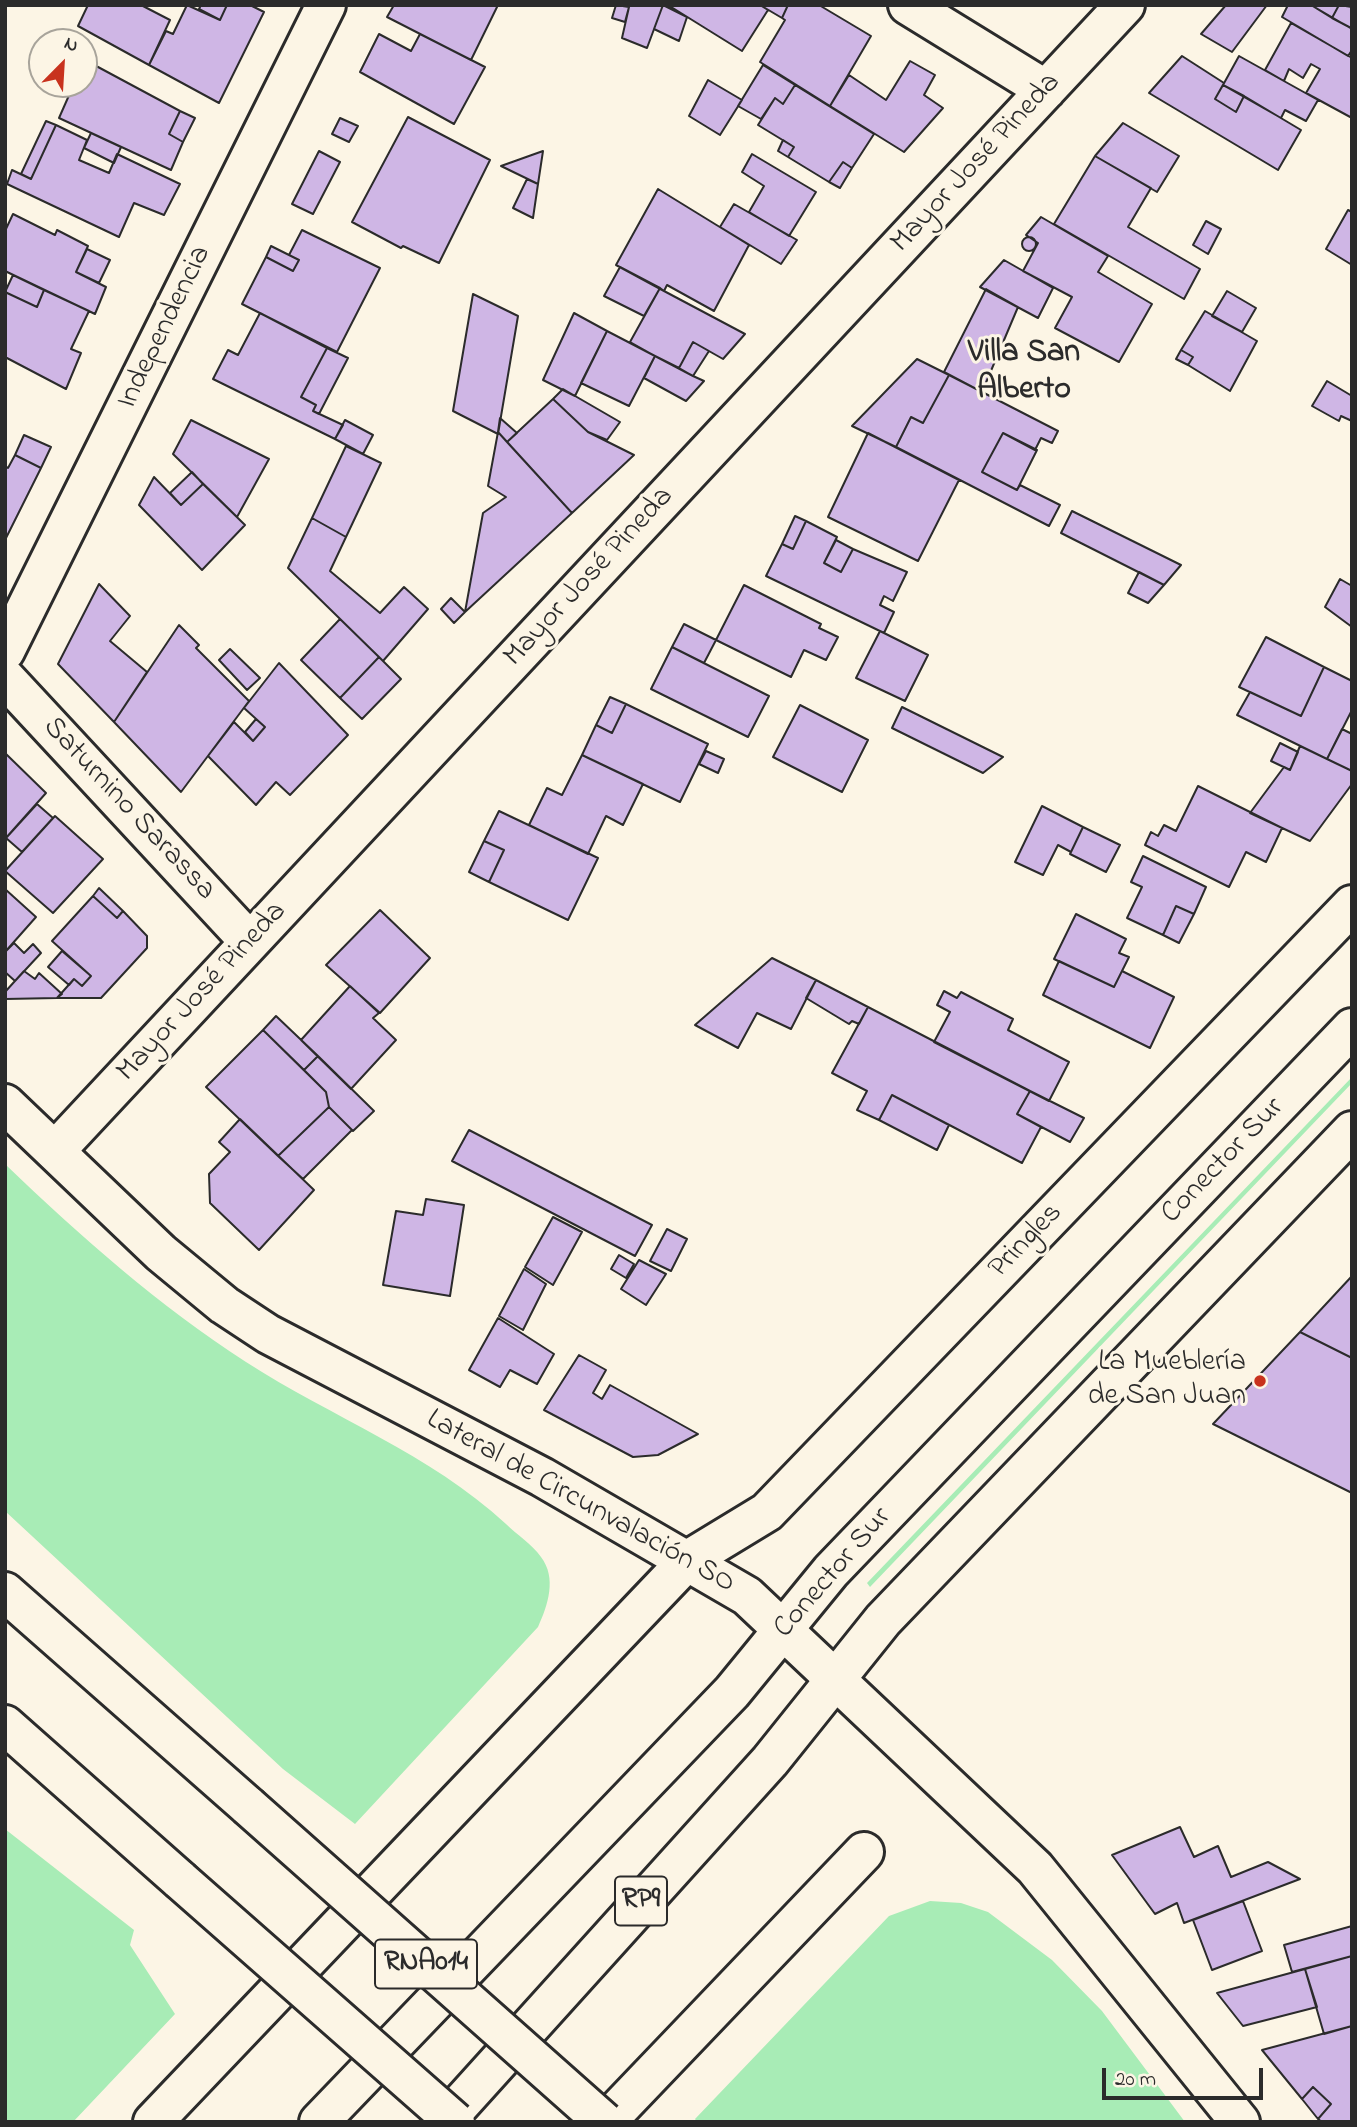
<!DOCTYPE html>
<html>
<head>
<meta charset="utf-8">
<style>
	body { margin:0 }
	#map { position:relative; width:1357px; height:2127px; overflow:hidden; background:#fcf5e5; font-family:"Indie Flower",sans-serif }
	canvas { display:block }
	.frame { position:absolute; inset:0; border:7px solid #2b2b2b; pointer-events:none }
	.north { position:absolute; left:28px; top:28px; width:70px; height:70px; box-sizing:border-box; background:#fcf5e5; border:2px solid #a8a49b; border-radius:50%; rotate:24deg; font-size:19px; font-weight:700; line-height:28px; text-align:center; color:#2b2b2b }
	.north::after { content:''; display:block; margin:auto; width:24px; height:32px; background:#c8321e; clip-path:polygon(50% 0,100% 100%,50% 72%,0 100%) }
	.scale { position:absolute; left:1102px; top:2068px; width:161px; height:32px; box-sizing:border-box; border:4px solid #2b2b2b; border-top:0; padding-left:9px; font-size:21px; line-height:24px; white-space:nowrap; color:#2b2b2b; -webkit-text-stroke:5px #fcf5e5; paint-order:stroke }
</style>
</head>
<body>
<div id="map">
<canvas width="1357" height="2127"></canvas>
<div class="frame"></div>
<div class="north">N</div>
<div class="scale">20 m</div>
</div>
<script>
const c = document.querySelector('canvas').getContext('2d');
c.lineJoin = 'round';
function fillPath(path, color) {
  c.fillStyle = color;
  c.fill(path, 'evenodd');
}
function stroke(path, color, width, dash) {
  c.strokeStyle = color;
  c.lineWidth = width;
  c.lineCap = dash ? 'butt' : 'round';
  c.setLineDash(dash || []);
  c.stroke(path);
}
function write(font, color, halo, rows, align = 'center') {
  c.font = font + ' "Indie Flower",sans-serif';
  c.lineWidth = 6;
  c.setLineDash([]);
  c.textBaseline = 'middle';
  c.strokeStyle = halo;
  c.fillStyle = color;
  for (const [text, x, y, turn = 0] of rows) {
    c.save();
    c.translate(x, y);
    c.rotate((+turn || 0) * Math.PI / 180);
    c.textAlign = isNaN(turn) ? turn : align;
    if (halo) c.strokeText(text, 0, 0);
    c.fillText(text, 0, 0);
    c.restore();
  }
}
fillPath(new Path2D(`
	M1352,1077V1083L870,1587L867,1583Z
	M5,1164C80,1236 159,1306 246,1362C333,1418 429,1453 506,1524C517,1535 532,1544 541,1557C557,1578 548,1605 538,1627L355,1824L283,1769L5,1511Z
	M5,1829L134,1930L130,1945L175,2014L73,2122H5Z
	M930,1901L961,1903L988,1912L1052,1960L1102,2011L1185,2122H697L695,2119L889,1916Z`), '#a8ecb6');
const building = new Path2D(`
	M88,5H141L170,20L149,65L78,26Z
	M187,5L220,20L227,5H250L264,12L219,103L149,65L166,31L173,34Z
	M201,5H227L220,20L199,9Z
	M394,5H498L471,60L387,17Z
	M616,5L629,7L625,22L612,18Z
	M625,5H663L647,48L622,38L629,7Z
	M663,5L687,17L679,41L654,29Z
	M668,5H760L768,10L742,51Z
	M760,5H788L782,18Z
	M788,5H819L871,36L830,106L760,62L785,20L782,18Z
	M1226,5H1267L1232,52L1201,34Z
	M1288,5H1311L1352,29V50L1348,56L1282,17Z
	M1311,5H1339L1332,18Z
	M1339,5L1352,7L1351,28L1332,18Z
	M1291,23L1352,58V118L1306,93L1320,69L1311,64L1303,78L1289,69L1284,81L1265,70Z
	M379,34L411,51L420,34L485,67L454,124L360,72Z
	M1182,56L1224,83L1215,99L1236,112L1244,96L1301,130L1278,170L1149,93Z
	M1239,56L1318,100L1306,121L1285,110L1281,118L1223,85Z
	M85,60L180,111L169,134L183,142L171,170L59,118L74,84H84Z
	M910,61L935,75L924,95L943,108L904,152L830,106L849,75L886,100Z
	M763,65L795,85L783,104L775,98L761,119L738,106Z
	M708,80L742,100L720,135L689,116Z
	M795,85L874,134L852,168L843,162L829,182L788,157L794,147L758,125L775,98L783,104Z
	M1223,85L1244,96L1236,112L1215,99Z
	M180,111L195,118L183,142L169,134Z
	M408,117L490,160L439,263L403,246L401,248L352,222Z
	M340,118L358,126L349,142L332,134Z
	M46,121L56,125L31,179L21,174Z
	M1123,123L1179,156L1157,192L1095,156Z
	M56,125L87,140L79,160L109,173L117,154L180,184L164,215L134,203L119,237L7,184L12,170L31,179Z
	M91,133L121,147L114,163L84,148Z
	M783,140L794,147L788,157L778,151Z
	M319,151L340,162L313,214L292,204Z
	M543,151L538,184L501,166Z
	M752,154L816,192L789,236L749,212L764,186L742,172Z
	M1095,156L1151,188L1128,227L1200,269L1184,299L1054,224Z
	M843,162L852,168L840,188L829,182Z
	M527,179L538,184L533,218L513,208Z
	M658,189L749,245L714,311L667,285L664,291L616,265Z
	M734,204L797,240L781,264L720,227Z
	M1348,210L1352,212V265L1326,249Z
	M13,214L55,235L57,230L88,246L76,272L106,287L95,314L5,271V231Z
	M1041,217L1108,256L1098,272L1152,304L1119,362L1055,328L1072,297L1023,271L1038,243L1026,235Z
	M1206,221L1221,229L1208,254L1193,245Z
	M302,230L380,268L337,352L242,304L266,257L293,271L299,260L289,255Z
	M1022 244a7 7 0 1 1 14 0a7 7 0 1 1-14 0Z
	M271,246L299,260L293,271L266,257Z
	M87,249L110,260L99,283L76,272Z
	M1004,260L1053,288L1038,318L980,287Z
	M620,267L660,288L644,316L604,296Z
	M13,275L44,290L37,307L5,292Z
	M660,288L664,291L745,334L723,359L693,342L679,368L655,356L630,342Z
	M986,289L1018,307L982,392L944,372Z
	M44,290L89,311L71,349L81,353L66,389L5,357V292L37,307Z
	M1227,291L1256,308L1242,332L1212,316Z
	M473,294L518,316L498,434L453,411Z
	M1205,311L1257,341L1230,391L1188,365L1193,357L1181,350Z
	M260,313L327,348L301,397L316,405L313,411L343,425L335,439L213,379L228,350L238,355Z
	M574,313L607,331L575,396L543,380Z
	M607,331L655,356L629,406L581,383Z
	M693,342L709,351L693,376L679,368Z
	M327,348L348,358L319,414L313,411L316,405L301,397Z
	M1181,350L1193,357L1188,365L1176,359Z
	M655,356L693,376L704,381L686,401L644,378Z
	M917,359L949,375L923,423L911,417L896,447L852,426Z
	M949,375L1058,431L1052,443L1041,438L1035,450L1003,433L982,472L1017,490L1020,485L1060,505L1049,526L896,447L911,417L923,423Z
	M1327,381L1352,396V421L1341,416L1339,421L1312,406Z
	M563,389L620,422L607,440L588,432L553,399Z
	M553,399L588,432L634,455L572,513L507,442Z
	M500,418L517,433L507,442L498,432Z
	M191,420L269,459L237,517L173,454Z
	M345,420L373,435L363,454L335,439Z
	M498,432L572,513L465,612L483,513L506,497L488,486Z
	M868,433L959,480L918,561L828,517Z
	M1003,433L1037,450L1017,490L982,472Z
	M24,435L51,447L41,468L15,455Z
	M346,446L381,463L346,537L312,518Z
	M15,455L41,468L5,540V466L8,468Z
	M192,472L203,484L181,505L170,493Z
	M154,477L181,505L203,484L245,525L202,570L139,505Z
	M1072,511L1181,565L1164,585L1061,533Z
	M795,516L806,521L793,549L782,544Z
	M312,518L346,537L330,571L380,613L404,587L428,609L383,661L288,568Z
	M806,521L837,537L824,563L841,572L853,549L907,572L893,601L884,596L880,605L894,612L884,633L766,576L782,544L793,549Z
	M836,540L853,549L841,572L824,563Z
	M1139,572L1164,585L1148,603L1128,593Z
	M1340,579L1352,586V627L1325,607Z
	M99,584L130,616L110,641L147,672L114,722L58,664Z
	M744,585L821,624L819,628L838,637L826,660L804,650L791,677L716,640Z
	M451,598L465,612L454,623L441,609Z
	M340,619L379,657L340,698L301,660Z
	M684,624L716,640L704,663L672,647Z
	M179,625L199,645L196,648L249,701L181,792L114,722Z
	M880,631L928,655L905,701L856,678Z
	M1266,637L1324,667L1301,716L1239,687Z
	M672,647L769,696L748,737L651,689Z
	M230,649L260,678L247,690L219,660Z
	M379,657L401,679L362,719L340,698Z
	M279,663L348,735L290,795L276,782L256,805L208,756L234,722L253,741L265,727L244,708Z
	M1324,667L1352,681V710L1327,759L1237,715L1250,692L1301,716Z
	M610,697L626,704L612,733L596,725Z
	M626,704L708,744L680,802L582,755L596,725L612,733Z
	M800,705L868,740L842,792L773,757Z
	M902,707L1003,757L983,773L892,728Z
	M256,719L265,727L253,741L245,732Z
	M1342,729L1352,734V771L1327,759Z
	M1280,743L1298,752L1290,770L1271,761Z
	M1300,746L1352,771V784L1310,841L1250,813L1284,767L1290,770Z
	M706,751L724,759L718,773L699,764Z
	M5,753L46,793L5,839Z
	M582,755L643,784L623,825L606,816L588,854L529,825L547,788L562,795Z
	M1198,786L1282,828L1266,862L1246,852L1229,887L1145,845L1151,832L1158,836L1164,825L1176,831Z
	M37,804L53,818L22,852L6,838Z
	M1042,806L1083,827L1071,852L1058,845L1043,875L1015,862Z
	M499,811L598,858L568,920L489,882L504,850L484,841Z
	M55,816L103,859L53,913L5,871Z
	M1083,827L1120,845L1106,872L1070,854Z
	M484,841L504,850L489,882L469,872Z
	M1143,856L1206,887L1194,914L1176,906L1163,935L1127,918L1142,887L1131,882Z
	M99,888L123,911L117,918L93,896Z
	M5,889L36,917L5,952Z
	M93,896L117,918L123,911L147,936V948L101,998H57L74,979L82,986L91,976L52,941Z
	M1176,906L1194,914L1179,943L1163,935Z
	M380,910L430,958L380,1013L326,965Z
	M1076,914L1126,939L1119,953L1129,957L1114,987L1054,959Z
	M14,943L24,953L33,944L41,953L15,981L5,972V952Z
	M62,951L91,976L82,986L74,979L69,985L48,967Z
	M772,958L816,980L791,1029L757,1013L738,1048L695,1025Z
	M1059,961L1114,987L1122,971L1174,997L1150,1048L1043,995Z
	M24,971L35,979L39,973L62,994L57,998L5,999V992Z
	M816,980L868,1007L859,1024L852,1021L849,1024L806,998Z
	M350,986L379,1013L373,1018L396,1040L351,1089L301,1040Z
	M944,991L957,998L961,992L1013,1019L1008,1030L1069,1062L1049,1101L934,1042L950,1012L937,1005Z
	M868,1007L1030,1091L1017,1114L1041,1127L1022,1163L892,1095L879,1120L857,1110L867,1091L832,1073Z
	M276,1016L318,1056L304,1070L263,1030Z
	M263,1030L326,1092L329,1107L278,1156L206,1087Z
	M318,1056L374,1111L353,1131L329,1107L326,1092L304,1070Z
	M1030,1091L1084,1118L1070,1142L1017,1114Z
	M892,1095L949,1125L937,1150L879,1120Z
	M329,1107L352,1130L303,1179L278,1156Z
	M240,1119L314,1190L259,1250L210,1203L209,1174L230,1152L219,1142Z
	M469,1130L652,1225L635,1256L452,1161Z
	M426,1199L464,1205L450,1296L383,1285L396,1211L423,1215Z
	M553,1217L582,1232L553,1285L525,1267Z
	M667,1229L687,1239L671,1271L650,1261Z
	M619,1255L634,1264L626,1278L611,1269Z
	M639,1260L666,1274L646,1305L621,1289Z
	M524,1269L546,1284L523,1330L499,1316Z
	M1352,1276V1358L1300,1332Z
	M498,1318L554,1354L537,1384L510,1370L500,1387L469,1370Z
	M1300,1332L1352,1358V1493L1213,1424Z
	M579,1355L606,1370L593,1393L602,1399L610,1385L698,1434L658,1455L633,1457L544,1410Z
	M1180,1827L1194,1857L1218,1846L1231,1877L1268,1862L1300,1879L1184,1923L1177,1903L1155,1914L1112,1855Z
	M1243,1901L1262,1951L1212,1970L1193,1920Z
	M1352,1926V1956L1292,1972L1284,1945Z
	M1352,1956V2026L1324,2034L1305,1969Z
	M1305,1969L1317,2007L1243,2026L1217,1993Z
	M1352,2026V2122H1322L1318,2119L1331,2104L1313,2087L1302,2099L1262,2050Z
	M1313,2087L1331,2104L1318,2119L1302,2099Z`);
fillPath(building, '#cfb6e5');
stroke(building, '#2b2b2b', 2);
const minor = new Path2D(`
	M908,5L1046,90
	M5,651L326,5
	M5,678L250,942
	M55,1151L1125,5
	M153,2122L688,1560L767,1512L1352,905
	M606,2122L864,1852`);
const tertiary = new Path2D(`
	M5,1104L161,1253L224,1305L268,1334L542,1477L747,1596L1035,1868L1240,2122`);
const primary = new Path2D(`
	M319,2122L732,1692L831,1571L1352,1028
	M444,2122L770,1761L883,1620L1352,1131`);
const motorway = new Path2D(`
	M5,1592L248,1806
	M5,1725L180,1880`);
stroke(minor, '#2b2b2b', 44);
stroke(tertiary, '#2b2b2b', 44);
stroke(primary, '#2b2b2b', 44);
stroke(motorway, '#2b2b2b', 44);
stroke(minor, '#fcf5e5', 38);
stroke(tertiary, '#fcf5e5', 38);
stroke(primary, '#fcf5e5', 38);
stroke(motorway, '#fcf5e5', 38);
const motorwayBridge = new Path2D(`
	M248,1806L604,2122
	M180,1880L455,2122`);
stroke(motorwayBridge, '#2b2b2b', 44, []);
stroke(motorwayBridge, '#fcf5e5', 38);
for (const [x, y, r, color] of [
	[1260,1381,7,"#c8321e"]
]) {
  const dot = new Path2D();
  dot.arc(x, y, r, 0, 2 * Math.PI);
  c.fillStyle = color;
  c.fill(dot);
  stroke(dot, '#fcf5e5', 2.5);
}
for (const [x, y, w] of [
	[641,1901,52],
	[426,1964,102]
]) {
  const box = new Path2D();
  box.roundRect(x - w / 2, y - 24.5, w, 49, 5);
  c.fillStyle = '#fcf5e5';
  c.fill(box);
  stroke(box, '#2b2b2b', 2);
}
write('bold 28px', '#2b2b2b', null, [
	["RP9",641,1901],
	["RNA014",426,1964]
]);
write('30px', '#2b2b2b', '#fcf5e5', [
	["Mayor José Pineda",977,164,-47],
	["Independencia",166,328,-64],
	["Mayor José Pineda",590,578,-47],
	["Saturnino Sarassa",128,810,47],
	["Mayor José Pineda",203,993,-47],
	["Conector Sur",1224,1162,-46],
	["Pringles",1027,1242,-46],
	["Lateral de Circunvalación SO",580,1503,29],
	["Conector Sur",834,1574,-49]
]);
write('30px', '#2b2b2b', '#fcf5e5', [
	["La Mueblería",1246,1364],
	["de San Juan",1246,1398]
], 'right');
write('bold 32px', '#2b2b2b', '#fcf5e5', [
	["Villa San",1024,355],
	["Alberto",1024,392]
]);
</script>
</body>
</html>
